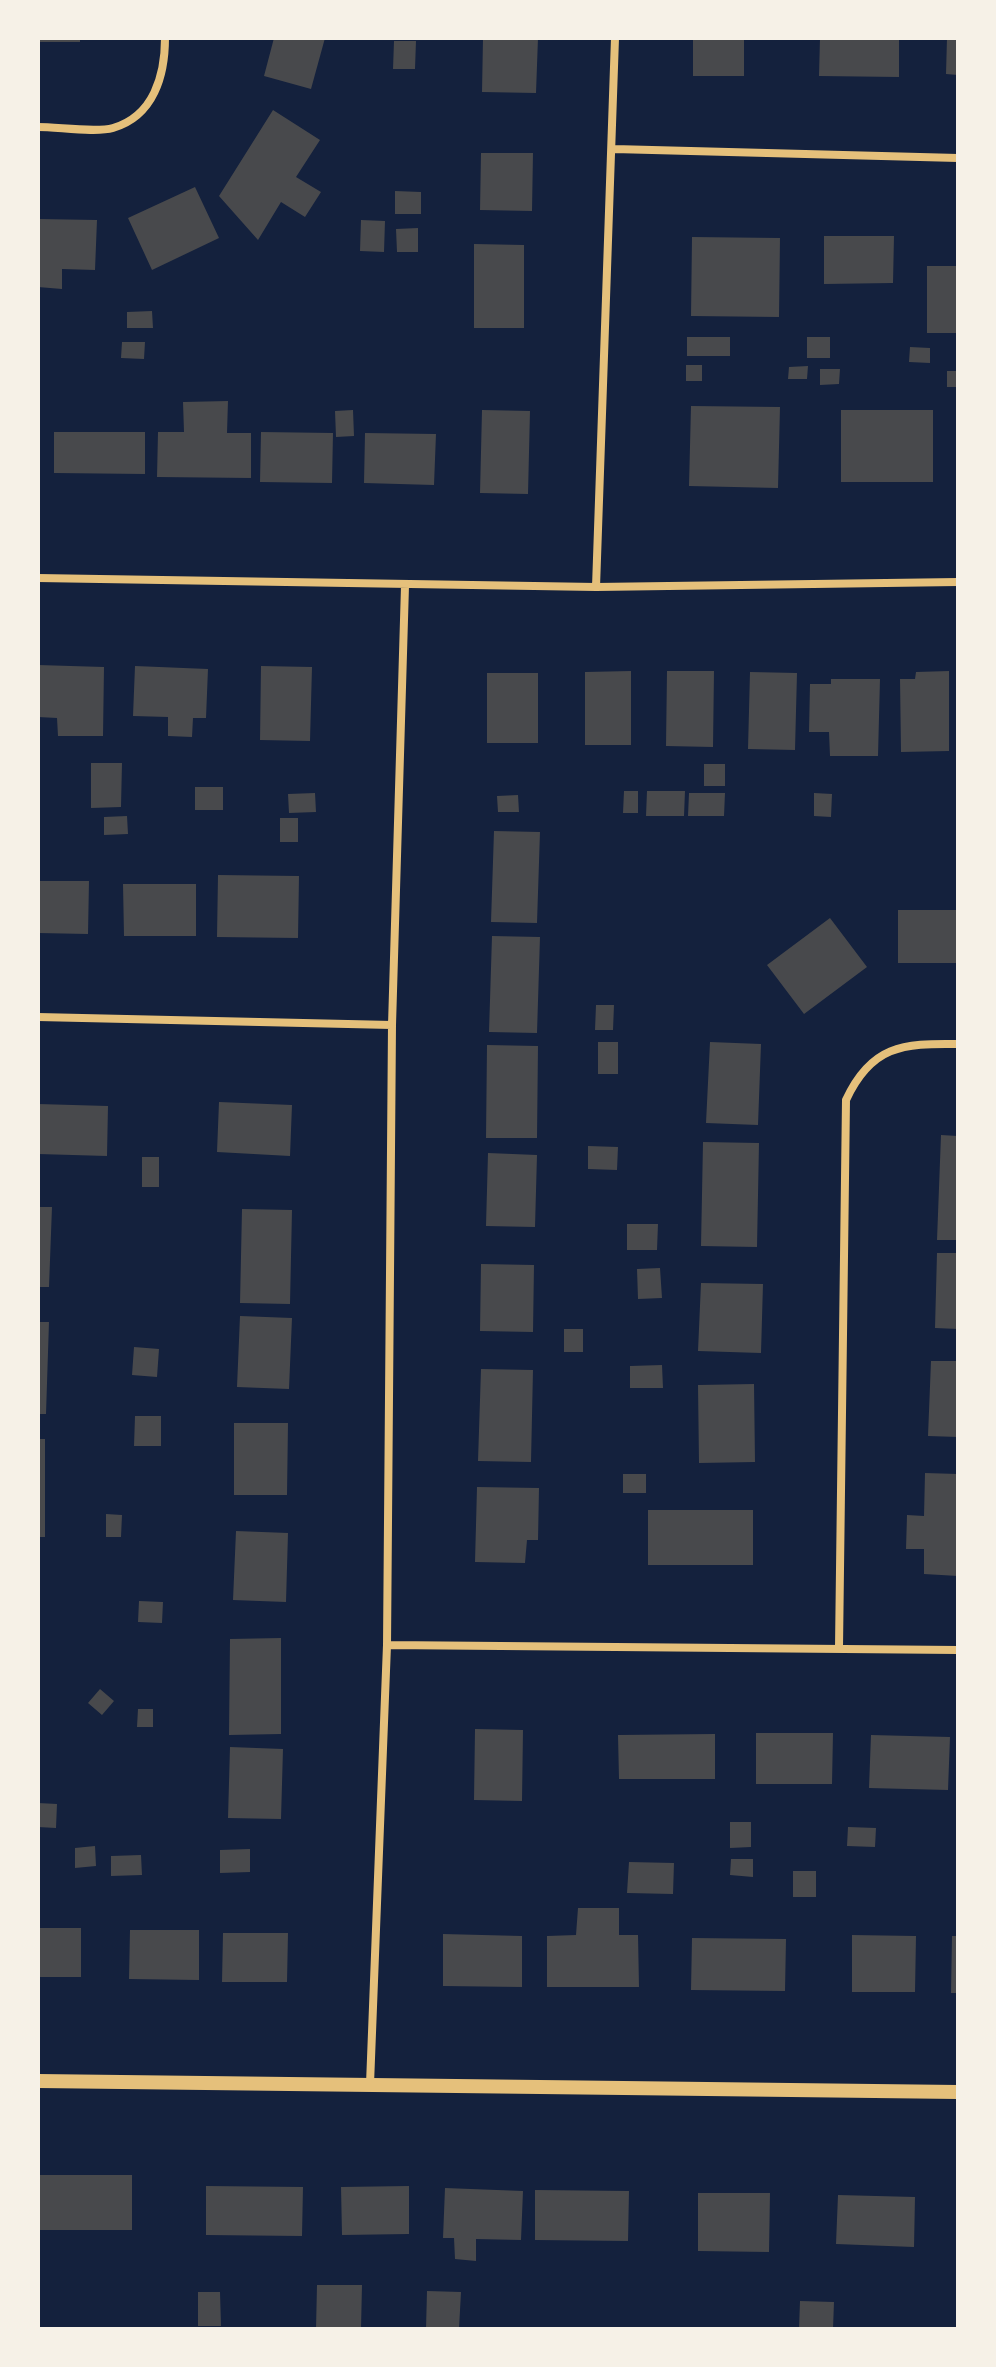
<!DOCTYPE html>
<html>
<head>
<meta charset="utf-8">
<style>
	body { margin:0 }
	#map { position:relative; width:996px; height:2367px; overflow:hidden; background:#14213d; font-family:"DejaVu Sans",sans-serif }
	canvas { display:block }
	.frame { position:absolute; inset:0; border:40px solid #f6f1e7; pointer-events:none }
</style>
</head>
<body>
<div id="map">
<canvas width="996" height="2367"></canvas>
<div class="frame"></div>
</div>
<script>
const c = document.querySelector('canvas').getContext('2d');
c.lineJoin = 'round';
function fillPath(path, color) {
  c.fillStyle = color;
  c.fill(path, 'evenodd');
}
function stroke(path, color, width, dash) {
  c.strokeStyle = color;
  c.lineWidth = width;
  c.lineCap = dash ? 'butt' : 'round';
  c.setLineDash(dash || []);
  c.stroke(path);
}
fillPath(new Path2D(`
	M38,38H80V42H38Z
	M274,38H325L311,89L264,76Z
	M483,38H538L536,93L482,92Z
	M693,38H744V76H693Z
	M820,38H899V77L819,76Z
	M947,38H958V75L946,74Z
	M394,41H416L415,69H393Z
	M273,110L320,140L296,177L321,192L305,217L281,202L258,240L219,196Z
	M481,153H533L532,211L480,210Z
	M195,187L219,238L152,270L128,218Z
	M395,191L421,192V214H395Z
	M38,219L97,220L95,270L62,269V289L38,287Z
	M361,220L385,221L384,252L360,251Z
	M418,228V252H397L396,229Z
	M824,236H894L893,283L824,284Z
	M692,237L780,238L779,317L691,316Z
	M474,244L524,245V328H474Z
	M927,266H958V333H927Z
	M152,311L153,328H127V312Z
	M687,337H730V356H687Z
	M807,337H830V358H807Z
	M122,342H145L144,359L121,358Z
	M910,347L930,348V363L909,362Z
	M686,365H702V381H686Z
	M808,366L807,379H788L789,367Z
	M820,369H840L839,384L820,385Z
	M947,371H958V387H947Z
	M228,401L227,433H251V478L157,477L158,432H184L183,402Z
	M691,406L780,407L778,488L689,486Z
	M353,410L354,436L336,437L335,411Z
	M482,410L530,411L528,494L480,493Z
	M841,410H933V482H841Z
	M54,432H145V474L54,473Z
	M261,432L333,433L332,483L260,482Z
	M365,433L436,434L434,485L364,483Z
	M38,665L104,667L103,736H58L57,718L38,717Z
	M135,666L208,669L206,718H193L192,737L168,736V717L133,716Z
	M261,666L312,667L310,741L260,740Z
	M631,671V745H585V672Z
	M667,671H714L713,747L666,746Z
	M949,671V751L901,752L900,679H915L916,672Z
	M750,672L797,673L795,750L748,749Z
	M487,673H538V743H487Z
	M831,679H880L878,756H830L829,732H809L810,684H831Z
	M91,763H122L121,807L91,808Z
	M704,764H725V786H704Z
	M195,787H223V810H195Z
	M624,791H638V813H623Z
	M647,791H685L684,816H646Z
	M315,793L316,812L289,813L288,794Z
	M689,793H725L724,816H688Z
	M814,793L832,794L831,817L814,816Z
	M518,795L519,812H498L497,796Z
	M127,816L128,834L104,835V817Z
	M280,818H298V842H280Z
	M494,831L540,832L537,923L491,922Z
	M218,875L299,876L298,938L217,937Z
	M38,881H89L88,934L38,933Z
	M123,884H196V936H124Z
	M898,910H958V963H898Z
	M830,918L867,967L804,1014L767,965Z
	M492,936L540,937L537,1033L489,1032Z
	M596,1005H614L613,1030H595Z
	M598,1042H618V1074H598Z
	M710,1042L761,1044L758,1125L706,1123Z
	M487,1045L538,1046L537,1138H486Z
	M219,1102L292,1105L290,1156L217,1152Z
	M38,1104L108,1106L107,1156L38,1154Z
	M941,1135L958,1136V1240H937Z
	M703,1142L759,1143L757,1247L701,1246Z
	M588,1146L618,1147L617,1170L588,1169Z
	M488,1153L537,1155L535,1227L486,1226Z
	M142,1157H159V1187H142Z
	M38,1207H52L49,1287H38Z
	M242,1209L292,1210L290,1304L240,1303Z
	M627,1224H658L657,1250H627Z
	M937,1253H958V1329L935,1328Z
	M481,1264L534,1265L533,1332L480,1331Z
	M660,1268L662,1298L638,1299L637,1269Z
	M701,1283L763,1284L761,1353L698,1351Z
	M240,1316L292,1318L289,1389L237,1387Z
	M38,1322H49L46,1414H38Z
	M564,1329H583V1352H564Z
	M134,1347L159,1349L157,1377L132,1375Z
	M931,1361H958V1437L928,1436Z
	M662,1365L663,1388H630V1366Z
	M481,1369L533,1370L531,1462L478,1461Z
	M754,1384L755,1462L699,1463L698,1385Z
	M135,1416H161V1446H134Z
	M234,1423H288L287,1495H234Z
	M38,1439H45V1537H38Z
	M925,1473L958,1474V1576L924,1574V1549H906L907,1515L924,1516Z
	M623,1474H646V1493H623Z
	M477,1487L539,1488L538,1540H527L525,1563L475,1562Z
	M648,1510H753V1565H648Z
	M106,1514L122,1515L121,1537H106Z
	M236,1531L288,1533L286,1602L233,1600Z
	M139,1601L163,1602L162,1623L138,1622Z
	M281,1638V1734L229,1735L230,1639Z
	M100,1689L114,1701L102,1715L88,1703Z
	M138,1709H153V1727H137Z
	M475,1729L523,1730L522,1801L474,1800Z
	M756,1733H833L832,1784H756Z
	M715,1734V1779H619L618,1735Z
	M871,1735L950,1737L948,1790L869,1788Z
	M230,1747L283,1749L281,1819L228,1818Z
	M38,1803L57,1804L56,1828L38,1827Z
	M730,1822H751V1847L730,1848Z
	M848,1827L876,1828L875,1847L847,1846Z
	M95,1846L96,1866L75,1868V1848Z
	M250,1849V1872L220,1873V1850Z
	M141,1855L142,1875L111,1876V1856Z
	M731,1859H753V1877L730,1875Z
	M629,1862L674,1863L673,1894L627,1893Z
	M793,1871H816V1897H793Z
	M578,1908H619V1935H638L639,1987H547V1936L576,1935Z
	M38,1928H81V1977H38Z
	M130,1930H199V1980L129,1979Z
	M223,1933H288L287,1982H222Z
	M443,1934L522,1936V1987L443,1986Z
	M852,1935L916,1936L915,1992H852Z
	M952,1936H958V1993H951Z
	M692,1938L786,1939L785,1991L691,1990Z
	M40,2175H132V2230H40Z
	M206,2186L303,2187L302,2236L206,2235Z
	M409,2186V2234L342,2235L341,2187Z
	M445,2188L523,2191L521,2240L476,2239V2261L455,2259L454,2238H443Z
	M535,2190L629,2191L628,2241L535,2240Z
	M698,2193H770L769,2252L698,2251Z
	M838,2195L915,2197L914,2247L836,2244Z
	M317,2285H362L361,2329H316Z
	M427,2291L461,2292L459,2329H426Z
	M198,2292H220L221,2326H198Z
	M800,2301L834,2302L833,2329H799Z`), '#48494c');
stroke(new Path2D(`
	M38,127C58,127 96,133 113,128C154,116 165,75 165,38
	M614,149L958,158
	M38,578L596,587L958,582
	M596,587L615,38
	M38,1017L392,1025
	M387,1645L958,1650
	M839,1647L846,1100C871,1046 902,1043 958,1044
	M370,2084L387,1645L392,1025L405,586`), '#e5c07b', 8);
stroke(new Path2D(`
	M38,2081L958,2092`), '#e5c07b', 14);
</script>
</body>
</html>
